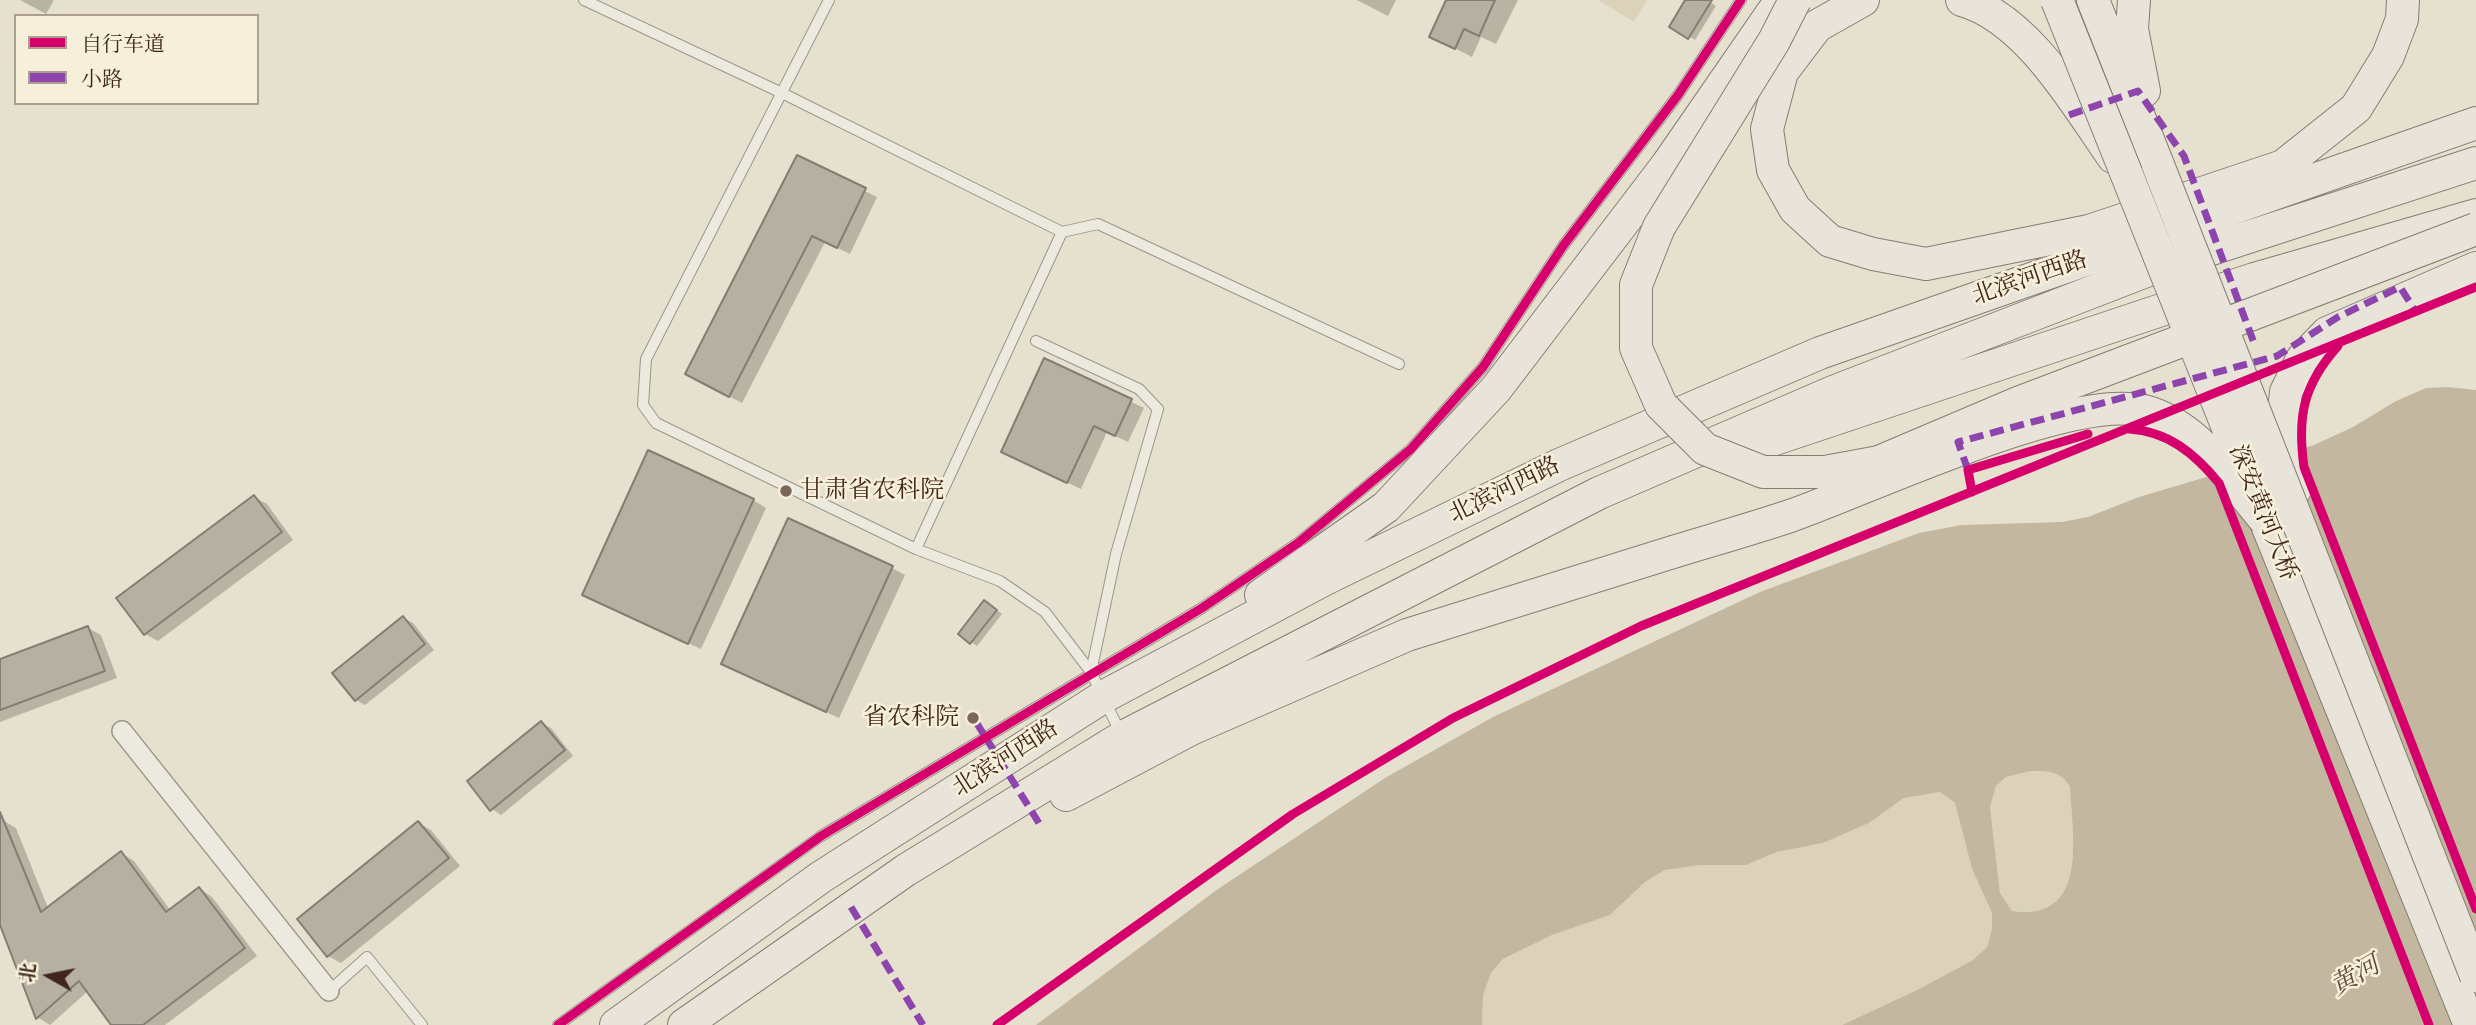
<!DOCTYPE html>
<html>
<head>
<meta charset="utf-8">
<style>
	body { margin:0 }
	#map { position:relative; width:2476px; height:1025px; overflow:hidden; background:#e6e1ce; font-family:"Libre Bodoni","Noto Serif SC",serif }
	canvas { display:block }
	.legend { position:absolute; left:14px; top:14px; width:245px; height:91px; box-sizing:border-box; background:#f6efd9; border:2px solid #ad9f8d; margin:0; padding:9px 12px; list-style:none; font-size:21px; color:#40261c }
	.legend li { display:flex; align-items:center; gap:14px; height:35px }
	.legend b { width:35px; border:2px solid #ad9f8d }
	.north { position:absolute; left:14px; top:941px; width:70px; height:70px; -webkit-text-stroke:5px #f6efd9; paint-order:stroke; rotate:279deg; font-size:19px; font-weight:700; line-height:28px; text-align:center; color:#40261c }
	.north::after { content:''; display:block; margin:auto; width:24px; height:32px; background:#40261c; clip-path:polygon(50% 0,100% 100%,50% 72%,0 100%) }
</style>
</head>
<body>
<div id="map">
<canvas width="2476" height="1025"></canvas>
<ul class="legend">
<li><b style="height:9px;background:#d6006c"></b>自行车道</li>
<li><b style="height:9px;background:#8e44ad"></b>小路</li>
</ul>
<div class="north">北</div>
</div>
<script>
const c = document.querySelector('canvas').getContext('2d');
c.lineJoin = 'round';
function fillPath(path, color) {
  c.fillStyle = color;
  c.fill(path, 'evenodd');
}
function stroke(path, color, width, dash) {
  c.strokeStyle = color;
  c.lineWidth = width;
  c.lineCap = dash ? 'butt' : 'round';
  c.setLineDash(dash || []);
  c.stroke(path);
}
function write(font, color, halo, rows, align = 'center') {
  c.font = font + ' "Libre Bodoni","Noto Serif SC",serif';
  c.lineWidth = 5;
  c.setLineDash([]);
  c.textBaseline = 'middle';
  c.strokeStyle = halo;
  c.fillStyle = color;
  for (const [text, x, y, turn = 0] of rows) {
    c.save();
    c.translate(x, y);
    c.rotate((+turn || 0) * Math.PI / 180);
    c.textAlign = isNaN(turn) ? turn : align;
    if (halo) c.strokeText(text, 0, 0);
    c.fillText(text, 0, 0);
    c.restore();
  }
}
fillPath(new Path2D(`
	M1598,0H1647L1634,22Z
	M2031,771C2048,771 2061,771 2070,787C2072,835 2090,922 2012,911L2000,893L1990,807L1996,786L2006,777Z
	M1940,792L1955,803L1972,869L1992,913V929L1987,947L1973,960L1919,989L1842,1025H1482L1483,995L1491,973L1503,959L1552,935L1610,915L1645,882L1665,870L1700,865H1746L1777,852L1823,843L1869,823L1904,798Z`), '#dcd2b9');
fillPath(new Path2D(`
	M2448,387L2476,390V1025H1842L1919,989L1973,960L1987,947L1992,929V913L1972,869L1955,803L1940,792L1904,798L1869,823L1823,843L1777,852L1746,865H1700L1665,870L1645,882L1610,915L1552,935L1503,959L1491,973L1483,995L1482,1025H1036L1218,889L1385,778L1493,717L1760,592L1919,533L1962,525L2062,522L2088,517L2139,497L2314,445L2353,427L2396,401L2426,388ZM2031,771C2048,771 2061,771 2070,787C2072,835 2090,922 2012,911L2000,893L1990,807L1996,786L2006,777Z`), '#c4b79f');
fillPath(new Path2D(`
	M20,0H54L46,14Z
	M1357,0H1396L1388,16Z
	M1448,0H1518L1496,44L1481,37L1472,57L1431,36Z
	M1687,0H1706L1716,6L1695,40L1671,26Z
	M798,158L877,197L850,254L825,242L742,403L700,381Z
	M1045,360L1144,408L1128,442L1107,432L1081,489L1015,458Z
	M254,497L267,504L293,540L158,641L145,634Z
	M753,500L766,508L701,649L597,601Z
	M892,568L905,575L839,718L736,670Z
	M990,605L1002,614L977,646L960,634Z
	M403,618L413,623L434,650L365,705L356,700Z
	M88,628L101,635L117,678L0,722V661Z
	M541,723L551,728L573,756L501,815L492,809Z
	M4,821L16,828L48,908L121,853L134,861L171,911L200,889L212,897L257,956L165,1025H114L88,991L50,1025L37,1017L0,920V822Z
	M418,823L431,830L460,866L341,963L328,956Z`), '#0003');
const building = new Path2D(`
	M1446,0H1495L1479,36L1464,29L1455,49L1429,37Z
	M1685,0H1712L1688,39L1669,27Z
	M797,155L866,188L837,248L812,236L729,397L685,374Z
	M1044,358L1132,399L1115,436L1094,426L1067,483L1001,452Z
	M648,450L754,499L688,644L582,595Z
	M254,495L282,532L144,635L116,598Z
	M788,518L893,566L826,712L721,664Z
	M984,600L997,610L970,644L958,634Z
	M403,616L425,644L355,701L332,673Z
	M88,626L105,671L0,710V659Z
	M541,721L565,750L490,811L467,781Z
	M0,812L41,912L121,851L166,912L199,887L245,948L143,1025H111L79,981L36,1019L0,925Z
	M418,821L449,858L327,957L297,919Z`);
fillPath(building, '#b6b0a3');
stroke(building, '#847d73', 2);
const lane = new Path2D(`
	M584,0L782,93L1062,232L916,549
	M829,0L646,359L643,405L656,423L916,549L1000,581L1045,612L1091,672L1121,734
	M1062,232L1098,224L1399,364
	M1036,341L1139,389L1158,409L1116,554L1091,672
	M329,991L367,957L422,1025
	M558,1025L821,836L1202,608L1298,543L1411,449L1483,367L1563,246L1678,95L1741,0`);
const street = new Path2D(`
	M122,731L329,991`);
const primary = new Path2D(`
	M1863,0L1817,26L1782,72L1767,129L1773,170L1795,209L1830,241L1873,254L1926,264L2089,231L2283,166L2356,108L2388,56L2402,19L2403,0
	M1962,0C2027,18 2076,104 2113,157
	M2093,0L2158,165
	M2134,0L2132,29L2144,91
	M1748,448L2254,279L2476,215
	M2295,490L2282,429L2286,392L2302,359L2327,333L2476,268
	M2265,520L2470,1025
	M1261,595L1386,507L1496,389L1667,165L1781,0
	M1066,795L1191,729L1407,635L1673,552
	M616,1025L821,877L1103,697L1325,579L1559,465L1820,353L2476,123
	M684,1025L906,870L1123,737L1599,493L1833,392L2159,266L2476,163`);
stroke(lane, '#9c968a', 12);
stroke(street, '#9c968a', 22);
stroke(primary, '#847d73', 34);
stroke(lane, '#ece9df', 10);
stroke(street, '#ece9df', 19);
stroke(primary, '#e9e4da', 32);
const primaryBridge = new Path2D(`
	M1795,0L1774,41L1659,227L1636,285V348L1661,405L1705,449L1763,472H1825L1879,462L2018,403L2476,229
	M2057,0L2254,493
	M2158,165L2476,976
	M1673,552C1712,540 1751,529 1790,516C1868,489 2070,392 2144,411C2198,425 2231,480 2265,520`);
stroke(primaryBridge, '#847d73', 34, []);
stroke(primaryBridge, '#e9e4da', 32);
stroke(new Path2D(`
	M2069,115L2138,91L2184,156L2254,343
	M1968,470L1958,442L2277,356L2338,317L2400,287L2416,312L2412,313
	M976,722L1042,828
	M851,907L923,1025`), '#8e44ad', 7, [14, 7]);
stroke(new Path2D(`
	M2338,346C2303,385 2297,417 2304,467L2476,909
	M2129,429C2168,431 2195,454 2219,483L2429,1025
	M1972,492L1968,470L2088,434
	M558,1025L821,836L1202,608L1298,543L1411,449L1483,367L1563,246L1678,95L1741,0
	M997,1025L1293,814L1453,718L1641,626L2476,287`), '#d6006c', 9);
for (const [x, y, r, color] of [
	[786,491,7,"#7a675a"],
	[973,718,7,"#7a675a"]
]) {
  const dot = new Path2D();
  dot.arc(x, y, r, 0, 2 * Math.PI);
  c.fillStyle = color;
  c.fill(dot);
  stroke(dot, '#f6efd9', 2.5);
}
write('24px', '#40261c', '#f6efd9', [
	["北滨河西路",2030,279,-19],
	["北滨河西路",1505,491,-26],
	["深安黄河大桥",2262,513,68],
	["北滨河西路",1006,759,-33]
]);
write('24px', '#40261c', '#f6efd9', [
	["甘肃省农科院",800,491],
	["省农科院",959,718,"right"]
], 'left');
write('italic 26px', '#634c3d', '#f6efd9', [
	["黄河",2356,977,-30]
]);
</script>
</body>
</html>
